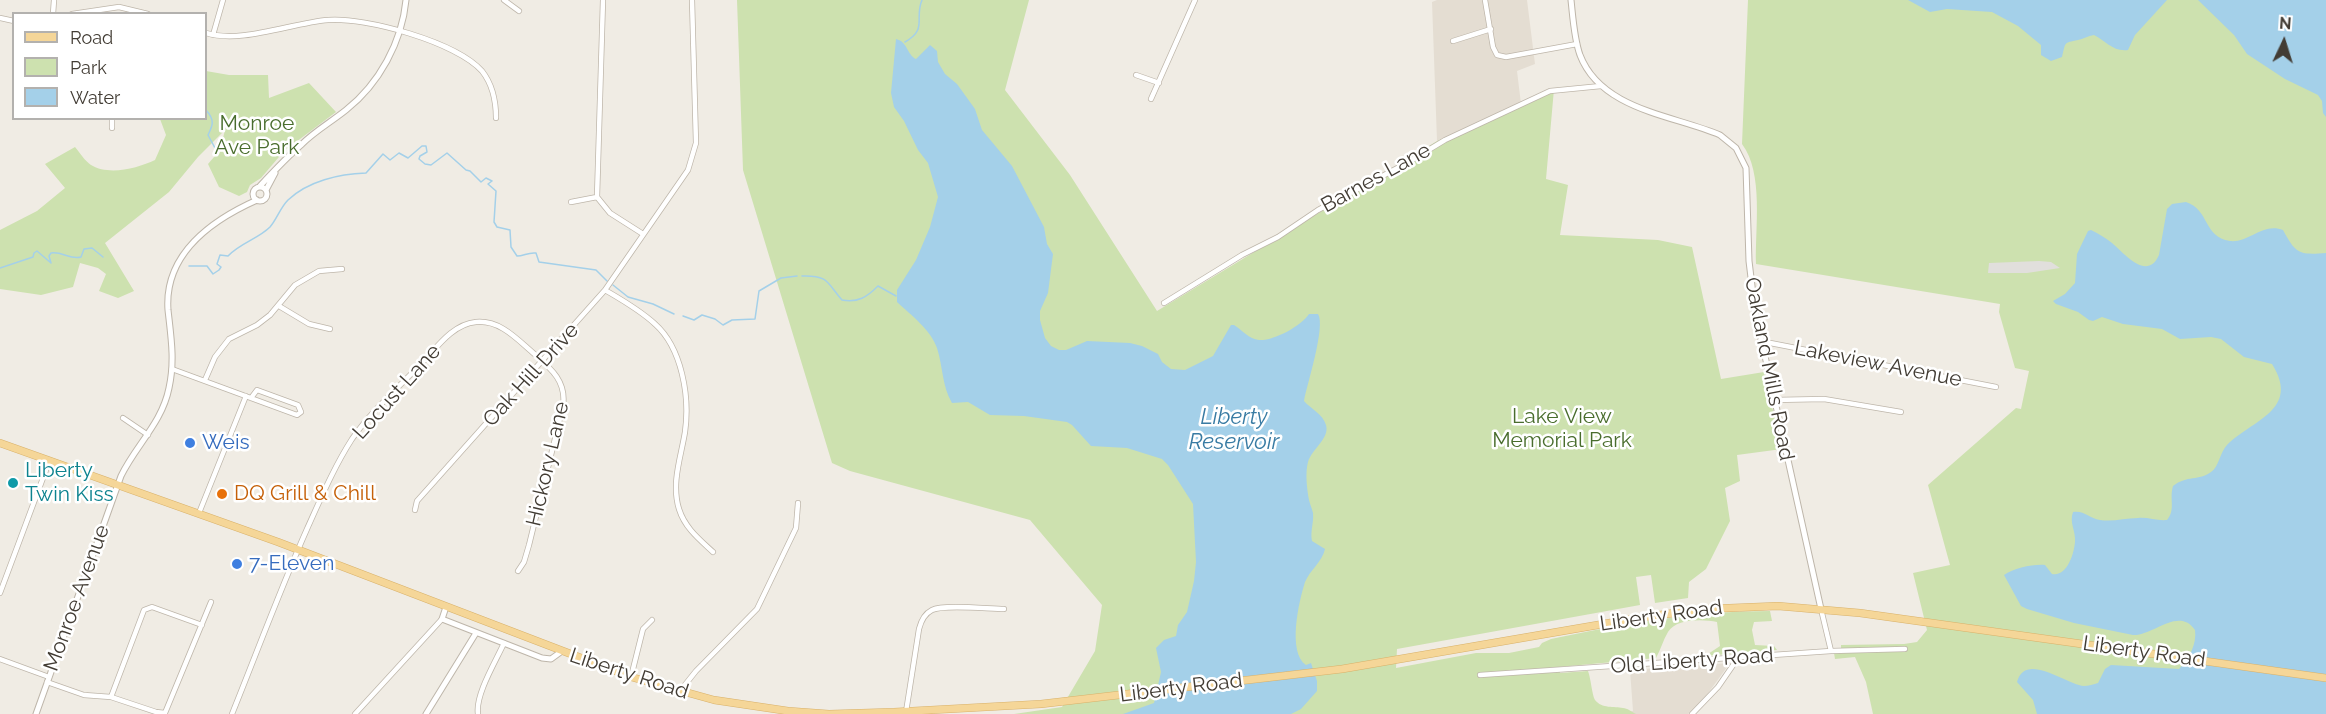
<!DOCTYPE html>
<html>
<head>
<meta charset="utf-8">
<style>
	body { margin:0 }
	#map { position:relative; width:2326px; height:714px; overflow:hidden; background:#f0ece4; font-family:Raleway,sans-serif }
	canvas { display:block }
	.legend { position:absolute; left:12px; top:12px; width:195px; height:108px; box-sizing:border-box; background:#fff; border:2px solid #b3b1ae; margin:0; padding:8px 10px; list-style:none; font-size:18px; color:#423c34 }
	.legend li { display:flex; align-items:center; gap:12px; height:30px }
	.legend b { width:30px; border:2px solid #b3b1ae }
	.north { position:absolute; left:2254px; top:12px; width:60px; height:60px; -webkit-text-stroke:4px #fff; paint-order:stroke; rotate:4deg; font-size:16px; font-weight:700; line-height:24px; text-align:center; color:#423c34 }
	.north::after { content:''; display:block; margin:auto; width:21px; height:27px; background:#423c34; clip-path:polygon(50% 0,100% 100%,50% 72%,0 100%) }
</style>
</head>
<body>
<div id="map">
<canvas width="2326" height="714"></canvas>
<ul class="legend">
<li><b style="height:8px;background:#f5d698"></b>Road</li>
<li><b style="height:16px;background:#cde1af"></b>Park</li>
<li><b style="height:16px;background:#a4d0e9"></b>Water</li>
</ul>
<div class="north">N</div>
</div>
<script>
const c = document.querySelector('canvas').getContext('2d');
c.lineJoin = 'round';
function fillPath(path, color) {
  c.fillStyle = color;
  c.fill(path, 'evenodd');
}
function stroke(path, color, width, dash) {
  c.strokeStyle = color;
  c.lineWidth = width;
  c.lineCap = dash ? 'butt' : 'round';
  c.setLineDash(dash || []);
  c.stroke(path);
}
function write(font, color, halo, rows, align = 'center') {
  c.font = font + ' Raleway,sans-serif';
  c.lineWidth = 5;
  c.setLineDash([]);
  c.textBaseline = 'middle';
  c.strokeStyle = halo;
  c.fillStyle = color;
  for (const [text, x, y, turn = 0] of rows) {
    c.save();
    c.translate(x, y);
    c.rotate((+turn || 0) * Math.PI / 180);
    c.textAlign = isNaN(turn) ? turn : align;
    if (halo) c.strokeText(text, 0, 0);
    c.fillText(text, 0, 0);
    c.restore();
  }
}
fillPath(new Path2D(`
	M1437,0H1527L1535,64L1517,71L1521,104L1437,141L1432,2Z
	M1730,663L1706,696L1688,714H1579L1633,711L1630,670Z`), '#e4ddd2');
fillPath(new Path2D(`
	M737,0H1029L1005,90L1070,175L1157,311L1437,141L1554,89L1546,179L1568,185L1560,235L1658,240L1692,247L1721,379L1764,372L1782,449L1737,455L1740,481L1725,488L1730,521L1706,569L1689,582L1688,598L1655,603L1651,575L1636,577L1640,605L1397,649L1396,668L1476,653H1509L1539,647L1542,643L1551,639C1623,624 1695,611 1770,611L1772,621L1754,622L1752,630L1755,645L1774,646L1777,650L1705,656L1720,646L1717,622C1704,619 1676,618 1668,632C1663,640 1661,649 1656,658L1559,667L1560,673L1588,671C1591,679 1592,695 1595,700C1602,709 1614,706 1623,708C1627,708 1632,712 1636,714H1014L1062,707L1095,651L1102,605L1030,520L850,471L832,463L743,170Z
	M1748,0H2326V714H1873L1866,682L1855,657L1835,659L1834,653L1863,652V648H1841V645L1904,644L1917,642L1927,630L1913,573L1950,565L1928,485L2016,408L2021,409L2029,371L2015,368L1999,312L2000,304L1756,264C1755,228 1764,173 1742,144Z
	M206,71L229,75H268L269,98L309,83L336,112L284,151L261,178L250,185L247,192L239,196L219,187L208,164L220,150L225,130L198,157L169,192L105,243L134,291L118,298L99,291L106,274L98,268L80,263L73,287L41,295L0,289V230L37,211L65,188L45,164L75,147C80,153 85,161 91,165C109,176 138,168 155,160L166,135L160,119L206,118Z`), '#cde1af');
fillPath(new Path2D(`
	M2039,261L2051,262L2060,268L2027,273H1988L1989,263Z`), '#e1dfdc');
fillPath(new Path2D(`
	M1908,0H2167L2135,35L2128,50C2113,52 2106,41 2094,35C2088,36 2083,39 2078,40C2063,43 2066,42 2062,57L2051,61L2041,55V45L2018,26L1992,12L1947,9L1930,12Z
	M2198,0H2326V117L2323,113L2322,101L2318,95L2285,79L2247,54L2234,35Z
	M896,39C908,42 907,55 916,59L930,45L937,51L938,62L945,74L957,84L975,109L982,130L1012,166L1044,227L1047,244L1053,254L1048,293L1040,311V320L1045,338L1051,346L1059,350H1066L1087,341L1130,343L1142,346L1158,354L1162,362L1171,369L1185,370L1213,356L1231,325H1234C1242,330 1249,339 1259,340C1274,341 1301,326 1309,314H1318C1326,326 1307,384 1304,401C1311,409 1323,414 1326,425C1330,438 1312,449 1308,462C1305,473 1307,489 1309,500C1310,504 1312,509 1313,513C1314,523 1310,531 1312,541L1325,549C1322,562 1310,570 1305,582C1299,601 1287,652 1306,665L1311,663L1317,681V691L1301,709L1291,714H1123L1154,703L1161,672L1156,648L1164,640L1176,636L1178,625L1187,612L1194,581L1196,562L1193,504L1168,465L1162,459L1127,448L1091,446L1072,425L1067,422L1024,416L990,415L968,402L952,403C942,386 943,367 937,348C931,330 911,315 897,302V290L916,260L930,227L938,197L928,163L918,150L904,121L894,107L891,93Z
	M2186,202C2210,210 2203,237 2230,241C2249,243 2263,222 2283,230C2296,254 2299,255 2326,253V714H2037L2033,700L2017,682C2025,651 2067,685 2084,686C2088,686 2094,684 2098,683L2105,669L2111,665L2179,669C2189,659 2197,644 2195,630C2179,606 2153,636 2133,635L2074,623L2027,609L2021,606L2004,575C2014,568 2033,564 2045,565L2052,574C2067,577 2074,554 2075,542C2076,531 2069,523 2073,512C2084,510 2089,518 2100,520C2113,522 2125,518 2138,518C2148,517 2157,521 2167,520C2176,509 2169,499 2173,486C2187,475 2199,481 2211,472C2219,467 2220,452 2227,445C2252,420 2301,410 2272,364L2244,357L2221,339L2211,337L2180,339L2162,329L2123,324L2102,317L2093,321L2089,320L2078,312L2056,304L2053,301L2065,294L2075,283L2077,254L2088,231L2091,230C2099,234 2106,238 2112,243C2124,253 2147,282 2159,255L2167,209L2172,204Z`), '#a4d0e9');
stroke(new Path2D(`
	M905,42C928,29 914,19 922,0
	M206,110C215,120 213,125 208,135L215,148
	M189,266H207L213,274L219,270L221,267L217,264L220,255L228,256C240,243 258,239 270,227C277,219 280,208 288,200C308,181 339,174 366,173L383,154L390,160L399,153L408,158L422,146H426L427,152L420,156L419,159L425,164L431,165L447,153L466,170L470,171L481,182L486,178L492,181L488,184L496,191L494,222L497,227L510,230L511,247L517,256C524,256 528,252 536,253L539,262L596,270L607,281
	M0,268L33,257L34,253L37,251L51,263L49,256L51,253C62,251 70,260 81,257L84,249L92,248L103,257
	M802,276C829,275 827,283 842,300C858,303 867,297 878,286L896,296
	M613,285L628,297L653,304L674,314
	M683,316L694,320L702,315L715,319L723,325L732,320L755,319L759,291L781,278L797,276`), '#a4d0e9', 1.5);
const minor = new Path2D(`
	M504,0L519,11
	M603,0L597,197L610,213L643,234
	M1485,0L1493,47L1497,55L1506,57L1577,44
	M53,14L54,0
	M72,14L119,7L148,14
	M0,18L14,21
	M206,33C241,44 291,23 328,20C366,17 456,42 482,71C493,85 496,101 496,118
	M213,35L223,0
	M1453,41L1491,29
	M1136,75L1159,83
	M1151,99L1195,0
	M112,118V128
	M571,202L597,197
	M605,290C622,300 640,310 655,324C682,348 690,397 685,432C681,457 671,483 679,509C685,528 699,539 713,552
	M1164,303L1242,255L1278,237L1318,210L1407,163L1445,140L1550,91L1601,86
	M279,306L309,324L330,329
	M1760,341L1996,387
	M172,369L297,415L301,412L298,405L257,390L251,398
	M205,380L215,357L229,339L257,325L270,315L295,285L319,271L342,269
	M1774,400L1824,399L1901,412
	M123,418L148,435
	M415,510L417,501L605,290L688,170L696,143L692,0
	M199,513L246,396
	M0,593L49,462
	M1821,609L1831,651
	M0,659L49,677
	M1480,675L1831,651L1905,649
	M631,677L643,629L652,620
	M47,682L84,695L111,697L156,712L165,713L211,602
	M682,692L684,686L696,671L757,609L796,528L798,503
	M111,697L144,610L152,607L202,625
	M906,712L919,629C921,621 924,614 932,610C944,604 989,609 1004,609
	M232,714C257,652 280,590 307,529C321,498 334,467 352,439C372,410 399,387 423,362C437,347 453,324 476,322C499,320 515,337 531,351C549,367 567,380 563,406L529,545L524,562L518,571
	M355,714L442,619
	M478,714C475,695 496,661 504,643
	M1692,714L1718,687L1738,658`);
const tertiary = new Path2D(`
	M1571,0C1573,18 1574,38 1580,55C1601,110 1673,115 1720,135L1736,148L1746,168L1749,261L1755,311L1821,609
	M260,186C273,172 287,157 302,144C315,131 331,122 346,110C379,84 402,42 406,0
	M253 194a7 7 0 1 1 14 0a7 7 0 1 1-14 0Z
	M266,190L275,173
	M446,607L442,619L542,658L551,659L562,651
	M36,714L121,476C136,445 162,423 169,388C175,361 171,337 168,310C164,254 212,220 257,200
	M426,714L476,633`);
const primary = new Path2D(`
	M0,443L278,542L631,677L714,700L788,711L829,714L894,712L1041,704L1342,669L1644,617L1705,609L1778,606L1860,613L2326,678`);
stroke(minor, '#beb6aa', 6);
stroke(tertiary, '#beb6aa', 7);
stroke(primary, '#d8b16a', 8);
stroke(minor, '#fff', 4.5);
stroke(tertiary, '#fff', 5);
stroke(primary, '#f5d698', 7);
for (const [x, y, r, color] of [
	[190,443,6,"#3f7fe0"],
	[13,483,6,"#0f9aa8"],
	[222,494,6,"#e8710a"],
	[237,564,6,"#3f7fe0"]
]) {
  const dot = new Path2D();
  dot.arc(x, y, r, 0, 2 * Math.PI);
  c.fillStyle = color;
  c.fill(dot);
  stroke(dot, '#fff', 2);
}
write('21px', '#496d2d', '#fff', [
	["Monroe",257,124],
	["Ave Park",257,148],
	["Lake View",1562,417],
	["Memorial Park",1562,441]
]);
write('21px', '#423c34', '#fff', [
	["Barnes Lane",1376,178,-29],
	["Lakeview Avenue",1878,364,11],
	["Oakland Mills Road",1769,369,79],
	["Oak Hill Drive",531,375,-48],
	["Locust Lane",397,392,-48],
	["Hickory Lane",548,464,-77],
	["Monroe Avenue",77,598,-70],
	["Liberty Road",1661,616,-8],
	["Liberty Road",2144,652,8],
	["Old Liberty Road",1692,661,-4],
	["Liberty Road",629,674,18],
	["Liberty Road",1181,688,-7]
]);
write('21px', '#366cbe', '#fff', [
	["Weis",202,443],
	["7-Eleven",249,564]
], 'left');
write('21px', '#0d838f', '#fff', [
	["Liberty",25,471],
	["Twin Kiss",25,495]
], 'left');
write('21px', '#c56008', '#fff', [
	["DQ Grill & Chill",234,494]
], 'left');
write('italic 22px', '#387ba3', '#fff', [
	["Liberty",1234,417],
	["Reservoir",1234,442]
]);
</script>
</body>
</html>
